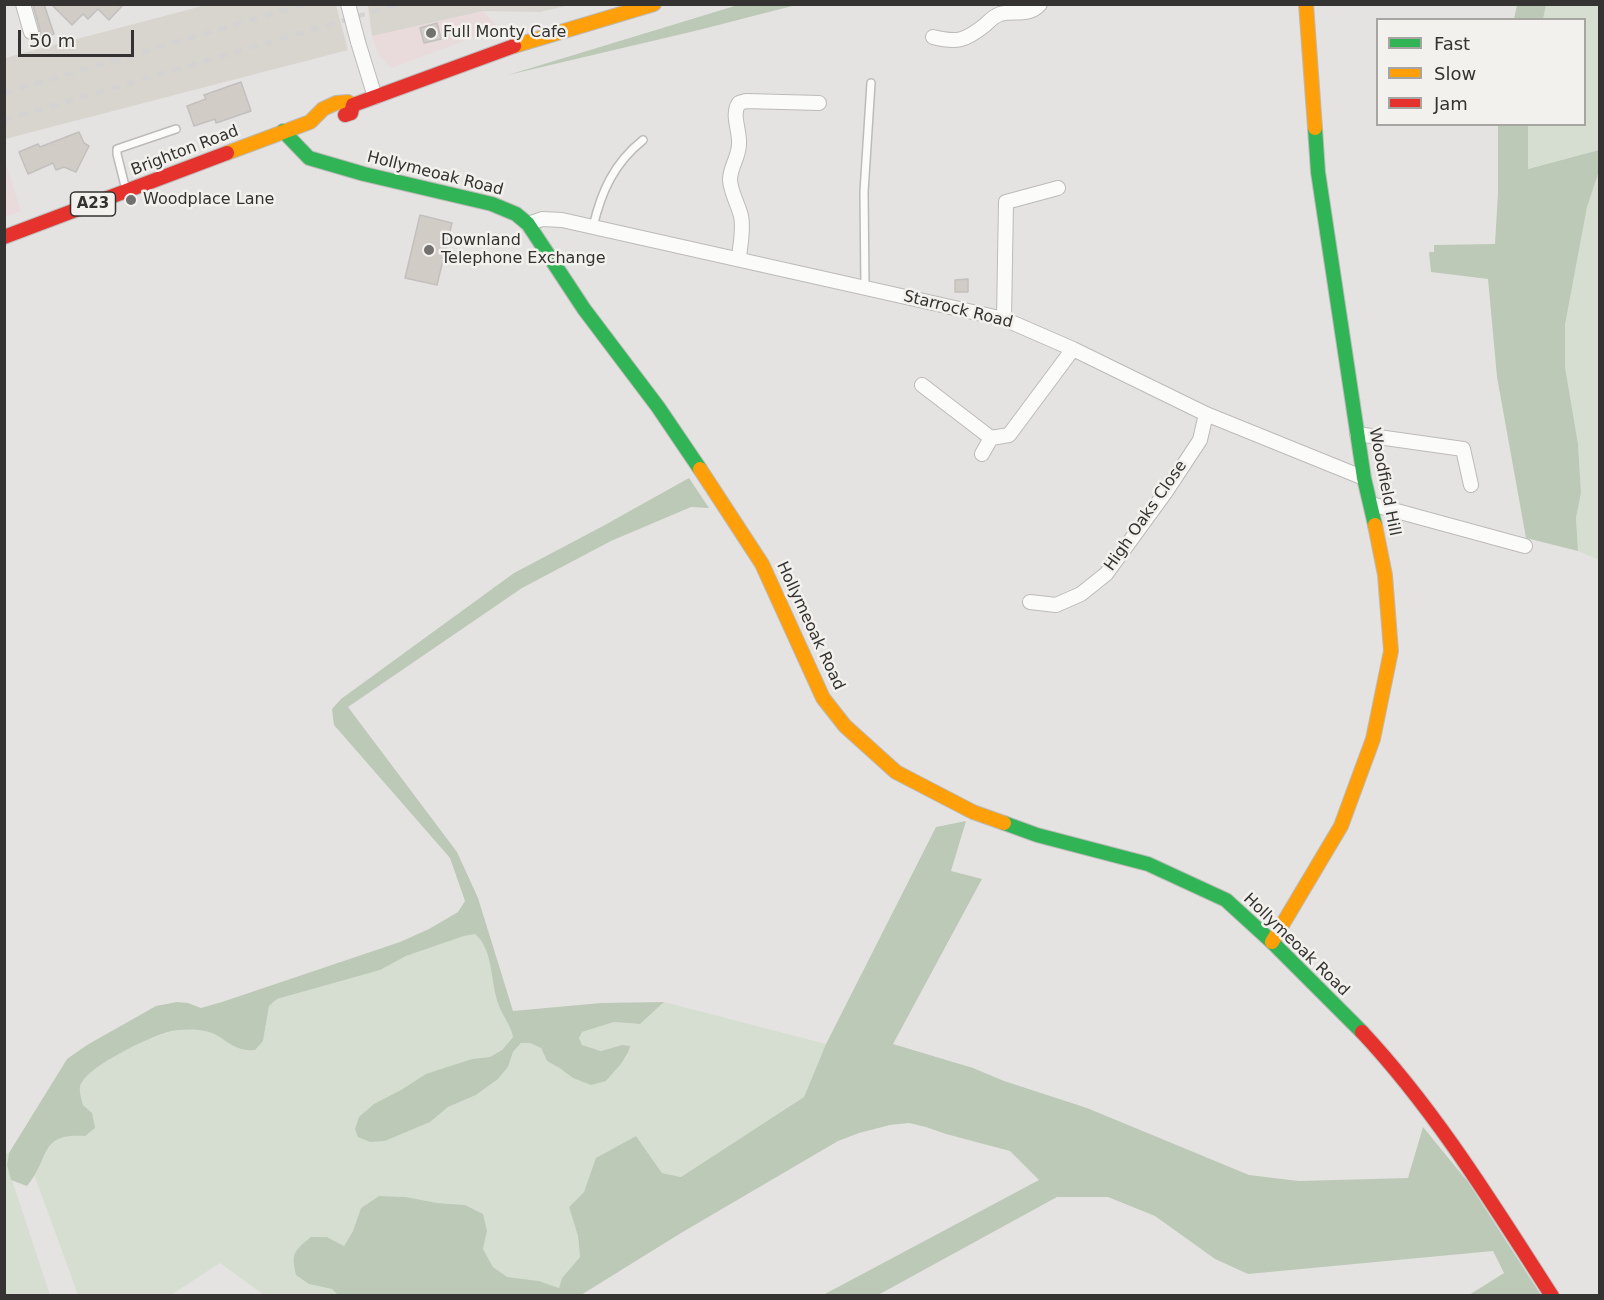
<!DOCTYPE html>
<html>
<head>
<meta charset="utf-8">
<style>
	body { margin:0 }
	#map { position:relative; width:1604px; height:1300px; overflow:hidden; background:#e5e3e1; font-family:"DejaVu Sans",sans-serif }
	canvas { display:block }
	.frame { position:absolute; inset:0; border:6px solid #343332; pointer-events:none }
	.legend { position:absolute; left:1376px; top:18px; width:210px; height:108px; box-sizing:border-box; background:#f3f1ed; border:2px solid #a7a5a2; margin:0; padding:8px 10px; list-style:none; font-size:18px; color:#343332 }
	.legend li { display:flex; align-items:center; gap:12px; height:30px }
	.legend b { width:30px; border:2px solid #a7a5a2 }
	.scale { position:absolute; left:18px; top:30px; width:116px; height:27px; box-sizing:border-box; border:3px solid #343332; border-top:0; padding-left:8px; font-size:18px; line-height:21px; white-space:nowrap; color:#343332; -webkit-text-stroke:4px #f3f1ed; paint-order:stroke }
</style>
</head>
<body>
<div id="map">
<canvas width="1604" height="1300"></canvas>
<div class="frame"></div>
<ul class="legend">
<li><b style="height:8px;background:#30b455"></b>Fast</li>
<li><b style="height:8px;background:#ff9f0a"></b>Slow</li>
<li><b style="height:8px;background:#e5322d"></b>Jam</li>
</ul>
<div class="scale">50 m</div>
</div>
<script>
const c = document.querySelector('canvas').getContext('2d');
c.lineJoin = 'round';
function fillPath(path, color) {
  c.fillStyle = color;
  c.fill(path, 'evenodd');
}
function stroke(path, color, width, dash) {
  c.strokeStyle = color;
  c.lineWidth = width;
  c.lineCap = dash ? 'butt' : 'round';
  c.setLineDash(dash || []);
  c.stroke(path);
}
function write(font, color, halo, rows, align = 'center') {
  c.font = font + ' "DejaVu Sans",sans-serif';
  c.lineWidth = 5;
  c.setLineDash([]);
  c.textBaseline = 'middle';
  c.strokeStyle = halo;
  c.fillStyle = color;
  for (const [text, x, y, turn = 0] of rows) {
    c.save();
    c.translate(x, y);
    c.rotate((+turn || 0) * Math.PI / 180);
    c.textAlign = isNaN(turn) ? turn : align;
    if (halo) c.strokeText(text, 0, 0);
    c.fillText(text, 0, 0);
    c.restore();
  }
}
fillPath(new Path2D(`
	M483,11L499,28L391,68L378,54L372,36Z
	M5,161L21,211L5,217H4Z`), '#e9dadc');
fillPath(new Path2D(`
	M206,5H336L348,50L5,139V58Z
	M368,5V4L569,5L540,12L483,11L372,36Z`), '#d8d4ce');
fillPath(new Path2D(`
	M1546,5H1599V150L1527,169L1528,125L1584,124V20L1543,19Z
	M1599,171V560L1578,551L1576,518L1581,493L1578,444L1565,367V325L1587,207Z
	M475,934C494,951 490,983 499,1006C503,1017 511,1025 513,1036L502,1050L490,1057L472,1059L374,1104L385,1141L430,1122L448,1107L476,1095L498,1079L508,1067L513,1052L521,1043H530L541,1048L547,1061L561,1069L606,1081L617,1067L628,1056L622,1045L602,1051L582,1045L579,1038L582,1032L614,1022L640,1024L664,1002L826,1044L804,1097L681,1177L662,1173L636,1136L597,1158L584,1192L569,1207L578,1236L580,1257L562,1278L559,1288L539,1281L506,1277L493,1267L483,1249L487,1231L465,1205L437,1203L406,1197L379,1196L361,1208L353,1231L344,1246L327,1237L309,1284L332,1289L338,1295H264L220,1263L171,1295H78L35,1177C48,1147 47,1134 85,1136L92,1113L83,1105C82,1100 79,1091 80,1086C85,1064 162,1031 184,1029C210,1028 237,1036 263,1041L269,1006L277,999L380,970L406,956L464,936Z
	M9,1153L7,1165L50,1295H5L4,1154Z`), '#d6ded1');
fillPath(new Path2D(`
	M738,5H796L699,30L508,75Z
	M1517,5H1546L1543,19H1514Z
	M1498,125H1528V169L1599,150V171L1587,207L1565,325V367L1578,444L1581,493L1576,518L1578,551L1526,538L1497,377L1488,279L1431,272L1429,252H1434V245L1495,244L1498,192Z
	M689,478L709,508L691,507L611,541L522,588L348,707L457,852L478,898L513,1011L601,1003L664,1002L640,1024L614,1022L582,1032L579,1038L582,1045L601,1051L622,1045L630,1046C627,1060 615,1070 606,1081L591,1085L573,1078L561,1069L547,1061L541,1048L530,1043H521L513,1052L508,1067L498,1079L476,1095L448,1107L430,1122L385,1141L370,1142L358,1137L355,1129L359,1117L374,1104L401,1090L426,1074L472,1059L490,1057L502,1050L513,1037C511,1025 503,1017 499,1006C490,984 494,950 475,934L464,936L406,956L380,970L277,999L269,1006L263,1041L255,1050C230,1052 224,1034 205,1031C193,1029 180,1029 168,1032C150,1037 84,1067 80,1087C79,1092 82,1100 83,1105L92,1113L95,1128L85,1136C37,1133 51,1159 27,1186L11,1180L7,1165L9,1153L67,1059L87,1045L156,1006L177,1002L188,1003L201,1008L222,1002L400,942L429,929L458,912L465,901L450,858L334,725L332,709L341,699L514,573L603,526Z
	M966,821L951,871L982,879L893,1044L973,1068L1004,1081L1087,1108L1249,1175L1299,1181L1408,1178L1423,1127L1468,1182L1541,1295H1469L1504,1273L1493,1251L1248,1274L1215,1259L1155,1216L1108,1197H1057L878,1295H823L1039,1180L1010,1151L946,1134L926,1127L909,1123L890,1125L859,1133L838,1141L681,1233L581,1295H338L332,1289L309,1284L296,1275C291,1253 294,1251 311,1237H327L344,1246L353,1231L361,1208L379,1196L406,1197L437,1203L465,1205L483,1214L487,1231L483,1249L493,1267L507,1277L539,1281L559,1288L562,1278L580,1257L578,1236L569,1207L584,1192L596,1158L636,1136L662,1173L681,1177L804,1097L826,1044L936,827Z`), '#bcc9b7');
const building = new Path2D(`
	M44,4L54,34L38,39L40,30L33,5Z
	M51,4H124L109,20L98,9L88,19L83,14L72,25Z
	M437,23L441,39L424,43L420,28Z
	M241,82L251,111L216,123L215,119L194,126L187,106L206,99L204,95Z
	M79,132L84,143L89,146L76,172L64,167L56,170L53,163L28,174L19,152L38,144L40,147Z
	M420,215L452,223L437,285L405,278Z
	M968,279V292H955V280Z`);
fillPath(building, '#d1ccc6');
stroke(building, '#c2c0bf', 1.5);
const lane = new Path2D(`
	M125,186L117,154V149L176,129
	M593,227C601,192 614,163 643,140
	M865,287L864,192L871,83`);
const street = new Path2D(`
	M23,4L31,32
	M933,37C957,43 965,41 985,25C989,21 994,16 1000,14C1013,10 1029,17 1040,4
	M358,42L375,97
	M528,224L542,219L562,220L1004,319L1073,349L1206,414L1364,478
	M739,258C740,245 744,229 741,216C738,204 731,193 730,180C730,167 739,157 739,144C740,130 731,115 739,103L746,101L819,103
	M1004,319L1006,202L1058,188
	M922,385L991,438L1009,435L1073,349
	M1357,434L1463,449L1471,485
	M982,454L991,438
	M1371,504L1525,546
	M1030,602L1056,605L1081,594L1106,574L1165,493L1200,440L1206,414`);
const fast = new Path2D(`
	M1315,128L1318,172L1364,478L1375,525
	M283,131L309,158L364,174L492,204L516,214L528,224L584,309L658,407L700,469
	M1004,823L1037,835L1148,864L1226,900L1272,942L1362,1032`);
const slow = new Path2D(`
	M1306,4L1315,128
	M514,46L654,4
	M227,153L310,122L323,109L336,103L348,102L353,105
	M700,469L762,564L823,698L845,726L896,772L973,812L1004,823
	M1272,942L1341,826L1373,739L1391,651L1385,575L1375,525`);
const jam = new Path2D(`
	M345,115L351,113L353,105L514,46
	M4,237L227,153
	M1362,1032C1436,1111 1494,1206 1552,1296`);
stroke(lane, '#bcbbb9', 10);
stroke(street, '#bcbbb9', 16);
stroke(fast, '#bcbbb9', 16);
stroke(slow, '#bcbbb9', 16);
stroke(jam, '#bcbbb9', 16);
stroke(lane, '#fbfbfa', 7);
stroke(street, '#fbfbfa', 14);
stroke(fast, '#30b455', 14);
stroke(slow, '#ff9f0a', 14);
stroke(jam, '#e5322d', 14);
stroke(new Path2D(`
	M4,93L305,4
	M4,120L399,4`), '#d3d3d3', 4.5, [8, 8]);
const streetBridge = new Path2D(`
	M348,4L358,42`);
stroke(streetBridge, '#bcbbb9', 16, []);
stroke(streetBridge, '#fbfbfa', 14);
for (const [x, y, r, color] of [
	[431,33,6,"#72716f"],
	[131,200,6,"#72716f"],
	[429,250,6,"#72716f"]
]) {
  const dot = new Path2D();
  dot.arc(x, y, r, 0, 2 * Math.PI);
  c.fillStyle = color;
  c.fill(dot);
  stroke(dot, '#f3f1ed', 2);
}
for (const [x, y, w] of [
	[93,204,45]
]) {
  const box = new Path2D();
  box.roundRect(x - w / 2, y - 12, w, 24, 4.5);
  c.fillStyle = '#f3f1ed';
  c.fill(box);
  stroke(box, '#343332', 1.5);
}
write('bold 15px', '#343332', null, [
	["A23",93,204]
]);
write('16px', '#343332', '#f3f1ed', [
	["Full Monty Cafe",443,33],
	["Woodplace Lane",143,200],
	["Downland",441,241],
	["Telephone Exchange",441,259]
], 'left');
write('16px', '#343332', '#f3f1ed', [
	["Brighton Road",185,151,-21],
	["Hollymeoak Road",435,174,14],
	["Starrock Road",958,310,14],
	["Woodfield Hill",1384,482,79],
	["High Oaks Close",1146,516,-55],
	["Hollymeoak Road",810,626,65],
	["Hollymeoak Road",1296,945,44]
]);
</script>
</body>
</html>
